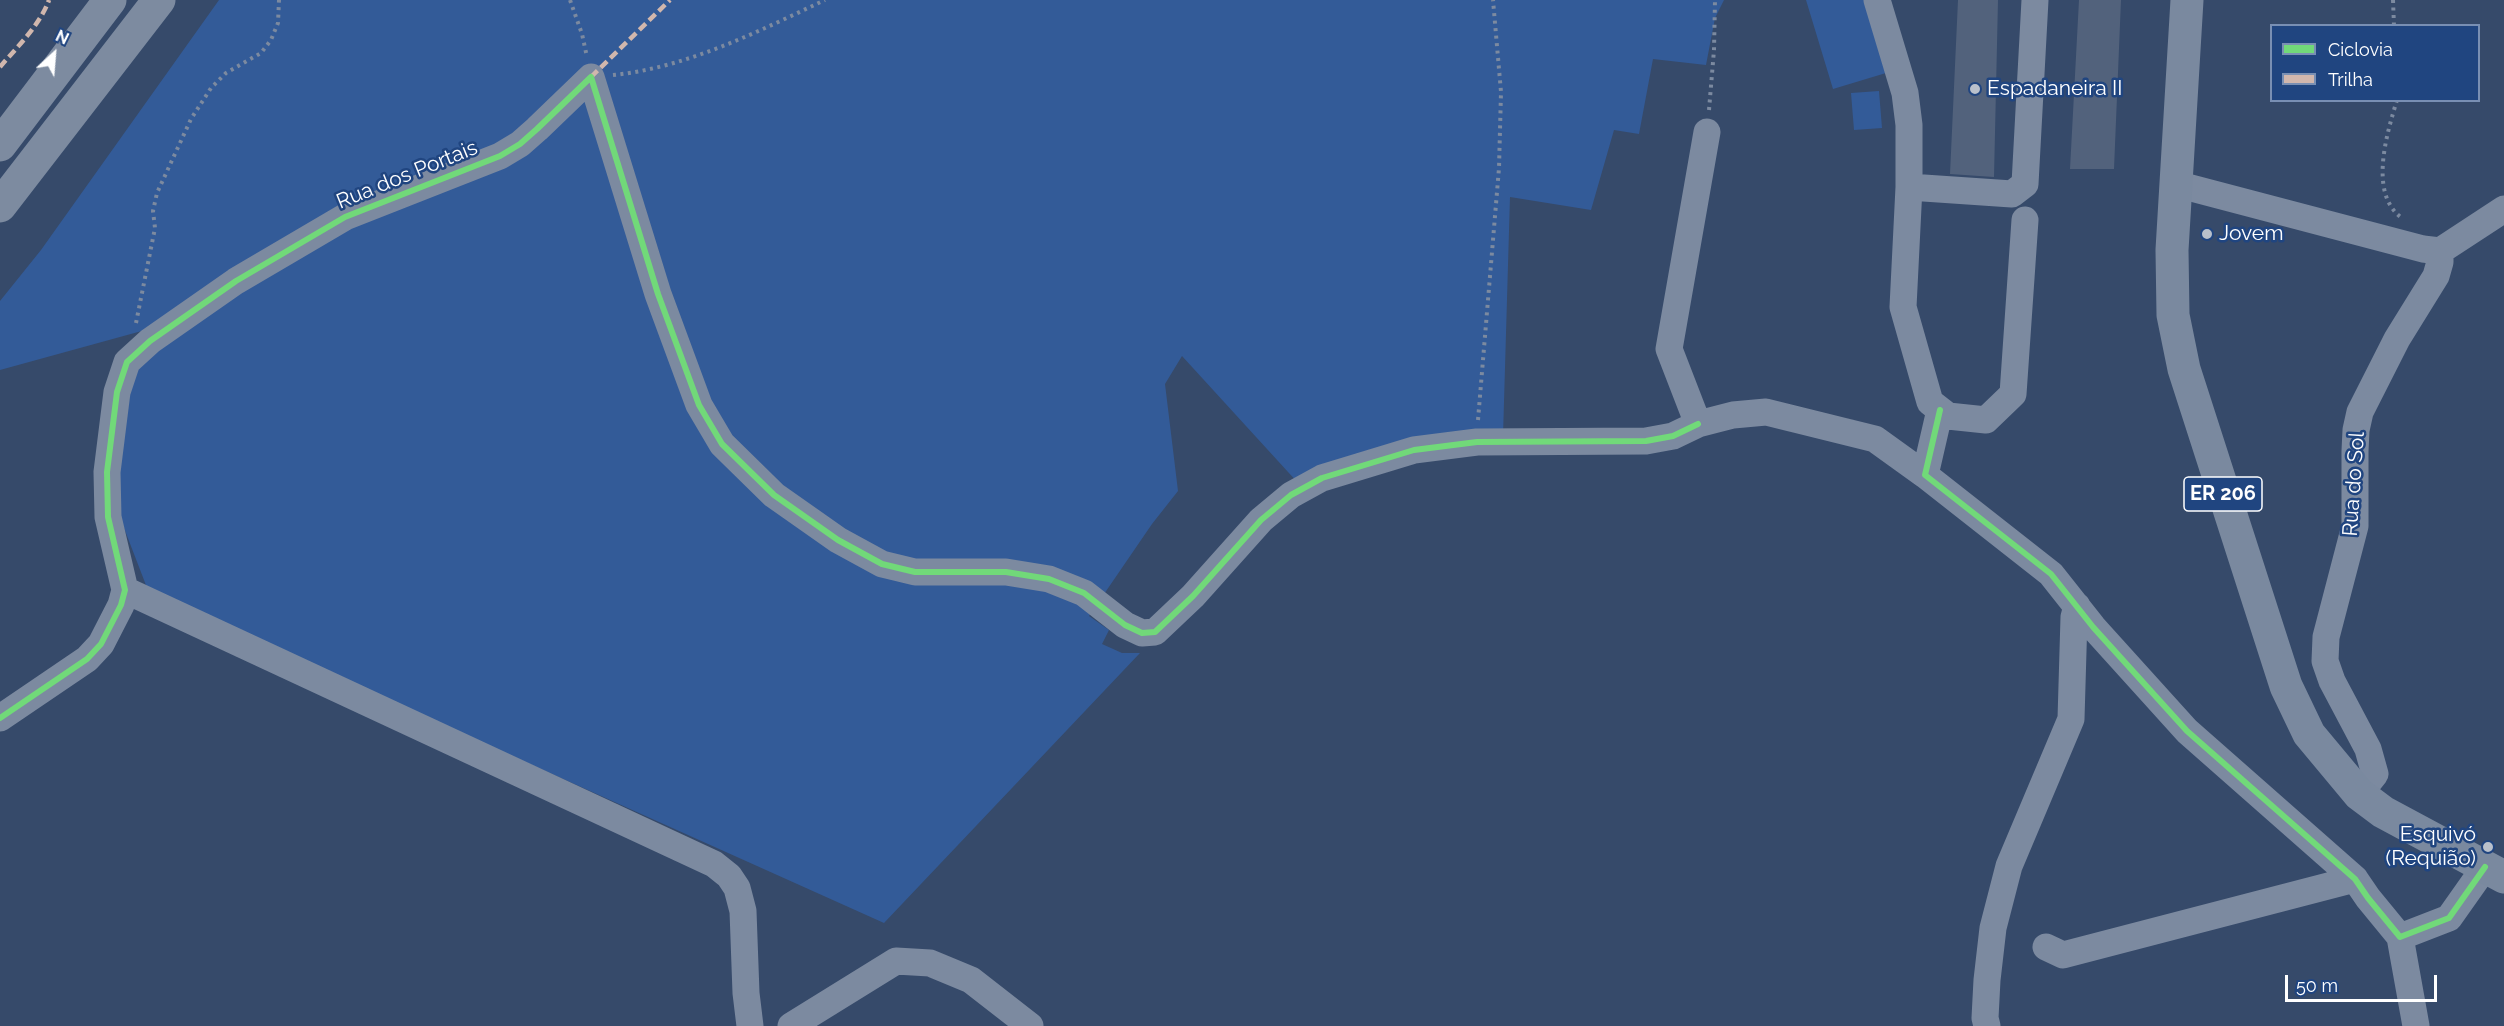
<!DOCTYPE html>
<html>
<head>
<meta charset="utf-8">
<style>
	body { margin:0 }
	#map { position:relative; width:2504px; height:1026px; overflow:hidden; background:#364a6a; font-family:Raleway,sans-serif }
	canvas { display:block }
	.legend { position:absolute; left:2270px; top:24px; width:210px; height:78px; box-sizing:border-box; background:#204580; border:2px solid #798fb3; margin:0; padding:8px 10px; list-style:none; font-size:18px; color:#fff }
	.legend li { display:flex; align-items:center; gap:12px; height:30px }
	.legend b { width:30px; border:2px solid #798fb3 }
	.north { position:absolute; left:24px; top:24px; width:60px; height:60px; -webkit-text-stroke:4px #204580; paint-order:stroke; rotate:26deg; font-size:16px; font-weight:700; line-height:24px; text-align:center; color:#fff }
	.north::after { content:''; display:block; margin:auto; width:21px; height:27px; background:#fff; clip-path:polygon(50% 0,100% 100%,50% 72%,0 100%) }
	.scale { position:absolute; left:2285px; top:975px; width:152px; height:27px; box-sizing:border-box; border:3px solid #fff; border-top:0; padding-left:8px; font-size:18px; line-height:21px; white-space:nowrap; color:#fff; -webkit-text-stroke:4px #204580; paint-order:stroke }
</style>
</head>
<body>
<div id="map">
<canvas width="2504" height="1026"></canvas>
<ul class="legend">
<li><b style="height:8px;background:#71d979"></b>Ciclovia</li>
<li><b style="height:8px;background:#d1b7ad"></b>Trilha</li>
</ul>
<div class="north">N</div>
<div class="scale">50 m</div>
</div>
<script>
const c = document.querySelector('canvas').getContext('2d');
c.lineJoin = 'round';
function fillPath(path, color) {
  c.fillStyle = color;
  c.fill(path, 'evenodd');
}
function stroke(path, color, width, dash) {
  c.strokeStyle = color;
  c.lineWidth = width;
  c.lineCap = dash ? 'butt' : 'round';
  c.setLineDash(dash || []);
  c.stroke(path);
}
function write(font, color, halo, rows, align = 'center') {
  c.font = font + ' Raleway,sans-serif';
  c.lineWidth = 5;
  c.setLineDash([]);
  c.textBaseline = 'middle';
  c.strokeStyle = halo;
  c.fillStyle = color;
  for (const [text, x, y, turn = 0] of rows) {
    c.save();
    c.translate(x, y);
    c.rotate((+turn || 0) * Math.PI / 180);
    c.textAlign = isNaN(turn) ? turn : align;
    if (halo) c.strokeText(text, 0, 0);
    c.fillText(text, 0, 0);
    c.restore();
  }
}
fillPath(new Path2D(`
	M219,0H1724L1715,18L1706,65L1653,59L1639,134L1614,130L1591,210L1510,197L1503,436L1299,484L1182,356L1165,384L1178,491L1152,524L1089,616L1109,630L1102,644L1122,653H1140L884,923L149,593L114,502L132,381L149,329L0,370V301L41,250Z
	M1806,0H1864L1886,73L1833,89Z
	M1879,91L1882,128L1854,130L1851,93Z`), '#335b98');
fillPath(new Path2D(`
	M1958,0H1998L1994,177L1950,174Z
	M2079,0H2121L2114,169H2070Z`), '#52627c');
stroke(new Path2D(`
	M570,0L582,34L587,57
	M2393,0L2394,26
	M613,75C686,68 759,31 825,0
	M2397,100C2387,133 2368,194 2402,218
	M1709,110L1714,50L1715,0
	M136,323L155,228L153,211L157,193L191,119L211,88L226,73L261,53L271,40L278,23L279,0
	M1478,420L1499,168L1501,92L1493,0`), '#7c8aa0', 4, [3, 4.5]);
stroke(new Path2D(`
	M1877,0L1905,93L1909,125V187L1903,307L1930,402L1948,416L1986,420L2013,394L2025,220
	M1707,132L1669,349L1698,424L1733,415L1766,412L1875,439L1925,475
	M2176,184L2423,249L2440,251
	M1909,187L2012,194L2025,184L2035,0
	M1940,410L1925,475L2051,574L2093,627L2187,731L2355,879L2368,898L2400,937L2449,918L2485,867
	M125,590L714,864L729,876L737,888L743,911L746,993L750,1026
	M0,718L87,659L101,644L121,605L125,590L108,517L107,472L117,392L127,362L150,341L236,281L345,217L500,156L520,144L537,129L591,77L658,294L699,405L722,444L774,495L838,540L882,564L915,572H1006L1049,579L1084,593L1125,625L1142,633L1155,632L1193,596L1261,520L1291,495L1322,478L1414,450L1477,442L1646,441L1673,436L1698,424
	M2359,794L2375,774L2368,749L2332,681L2325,661L2326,637L2355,526V451L2356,430L2360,412L2397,339L2436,276L2440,262V251L2504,209
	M2400,937L2416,1026
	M2046,947L2063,955L2355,879
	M791,1026L896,961L930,963L971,980L1030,1026
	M1987,1026L1985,1018L1987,980L1993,928L2009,866L2071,719L2074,617L2077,606`), '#7c8aa0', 27);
stroke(new Path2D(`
	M2187,0L2172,250L2173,315L2184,369L2286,686L2309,734L2359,794L2383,812L2504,877`), '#7a899f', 33);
stroke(new Path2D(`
	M0,145L110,0
	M0,206L159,0`), '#7d8ba0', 33);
stroke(new Path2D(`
	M0,67C17,47 40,25 49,0
	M591,77L670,0`), '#d1b7ad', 4.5, [9, 4.5]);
stroke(new Path2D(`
	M1940,410L1925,475L2051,574L2093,627L2187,731L2355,879L2368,898L2400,937L2449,918L2485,867
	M0,718L87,659L101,644L121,605L125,590L108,517L107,472L117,392L127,362L150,341L236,281L345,217L500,156L520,144L537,129L591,77L658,294L699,405L722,444L774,495L838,540L882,564L915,572H1006L1049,579L1084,593L1125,625L1142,633L1155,632L1193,596L1261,520L1291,495L1322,478L1414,450L1477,442L1646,441L1673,436L1698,424`), '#71d979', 6);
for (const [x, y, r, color] of [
	[1975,89,6,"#b9c0cb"],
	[2207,234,6,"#b9c0cb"],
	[2488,847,6,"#b9c0cb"]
]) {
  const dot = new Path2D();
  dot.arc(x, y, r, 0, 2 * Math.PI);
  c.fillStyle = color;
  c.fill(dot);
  stroke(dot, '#204580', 2);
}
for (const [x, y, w] of [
	[2223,494,78]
]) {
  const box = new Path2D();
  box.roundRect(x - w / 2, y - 17, w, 34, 4.5);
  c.fillStyle = '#204580';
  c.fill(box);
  stroke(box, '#fff', 1.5);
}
write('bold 20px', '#fff', null, [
	["ER 206",2223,494]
]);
write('21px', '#fff', '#204580', [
	["Espadaneira II",1987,89],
	["Jovem",2219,234],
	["Esquivó",2476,835,"right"],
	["(Requião)",2476,859,"right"]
], 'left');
write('21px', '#fff', '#204580', [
	["Rua dos Portais",407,175,-22],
	["Rua do Sol",2354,484,-86]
]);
</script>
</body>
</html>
